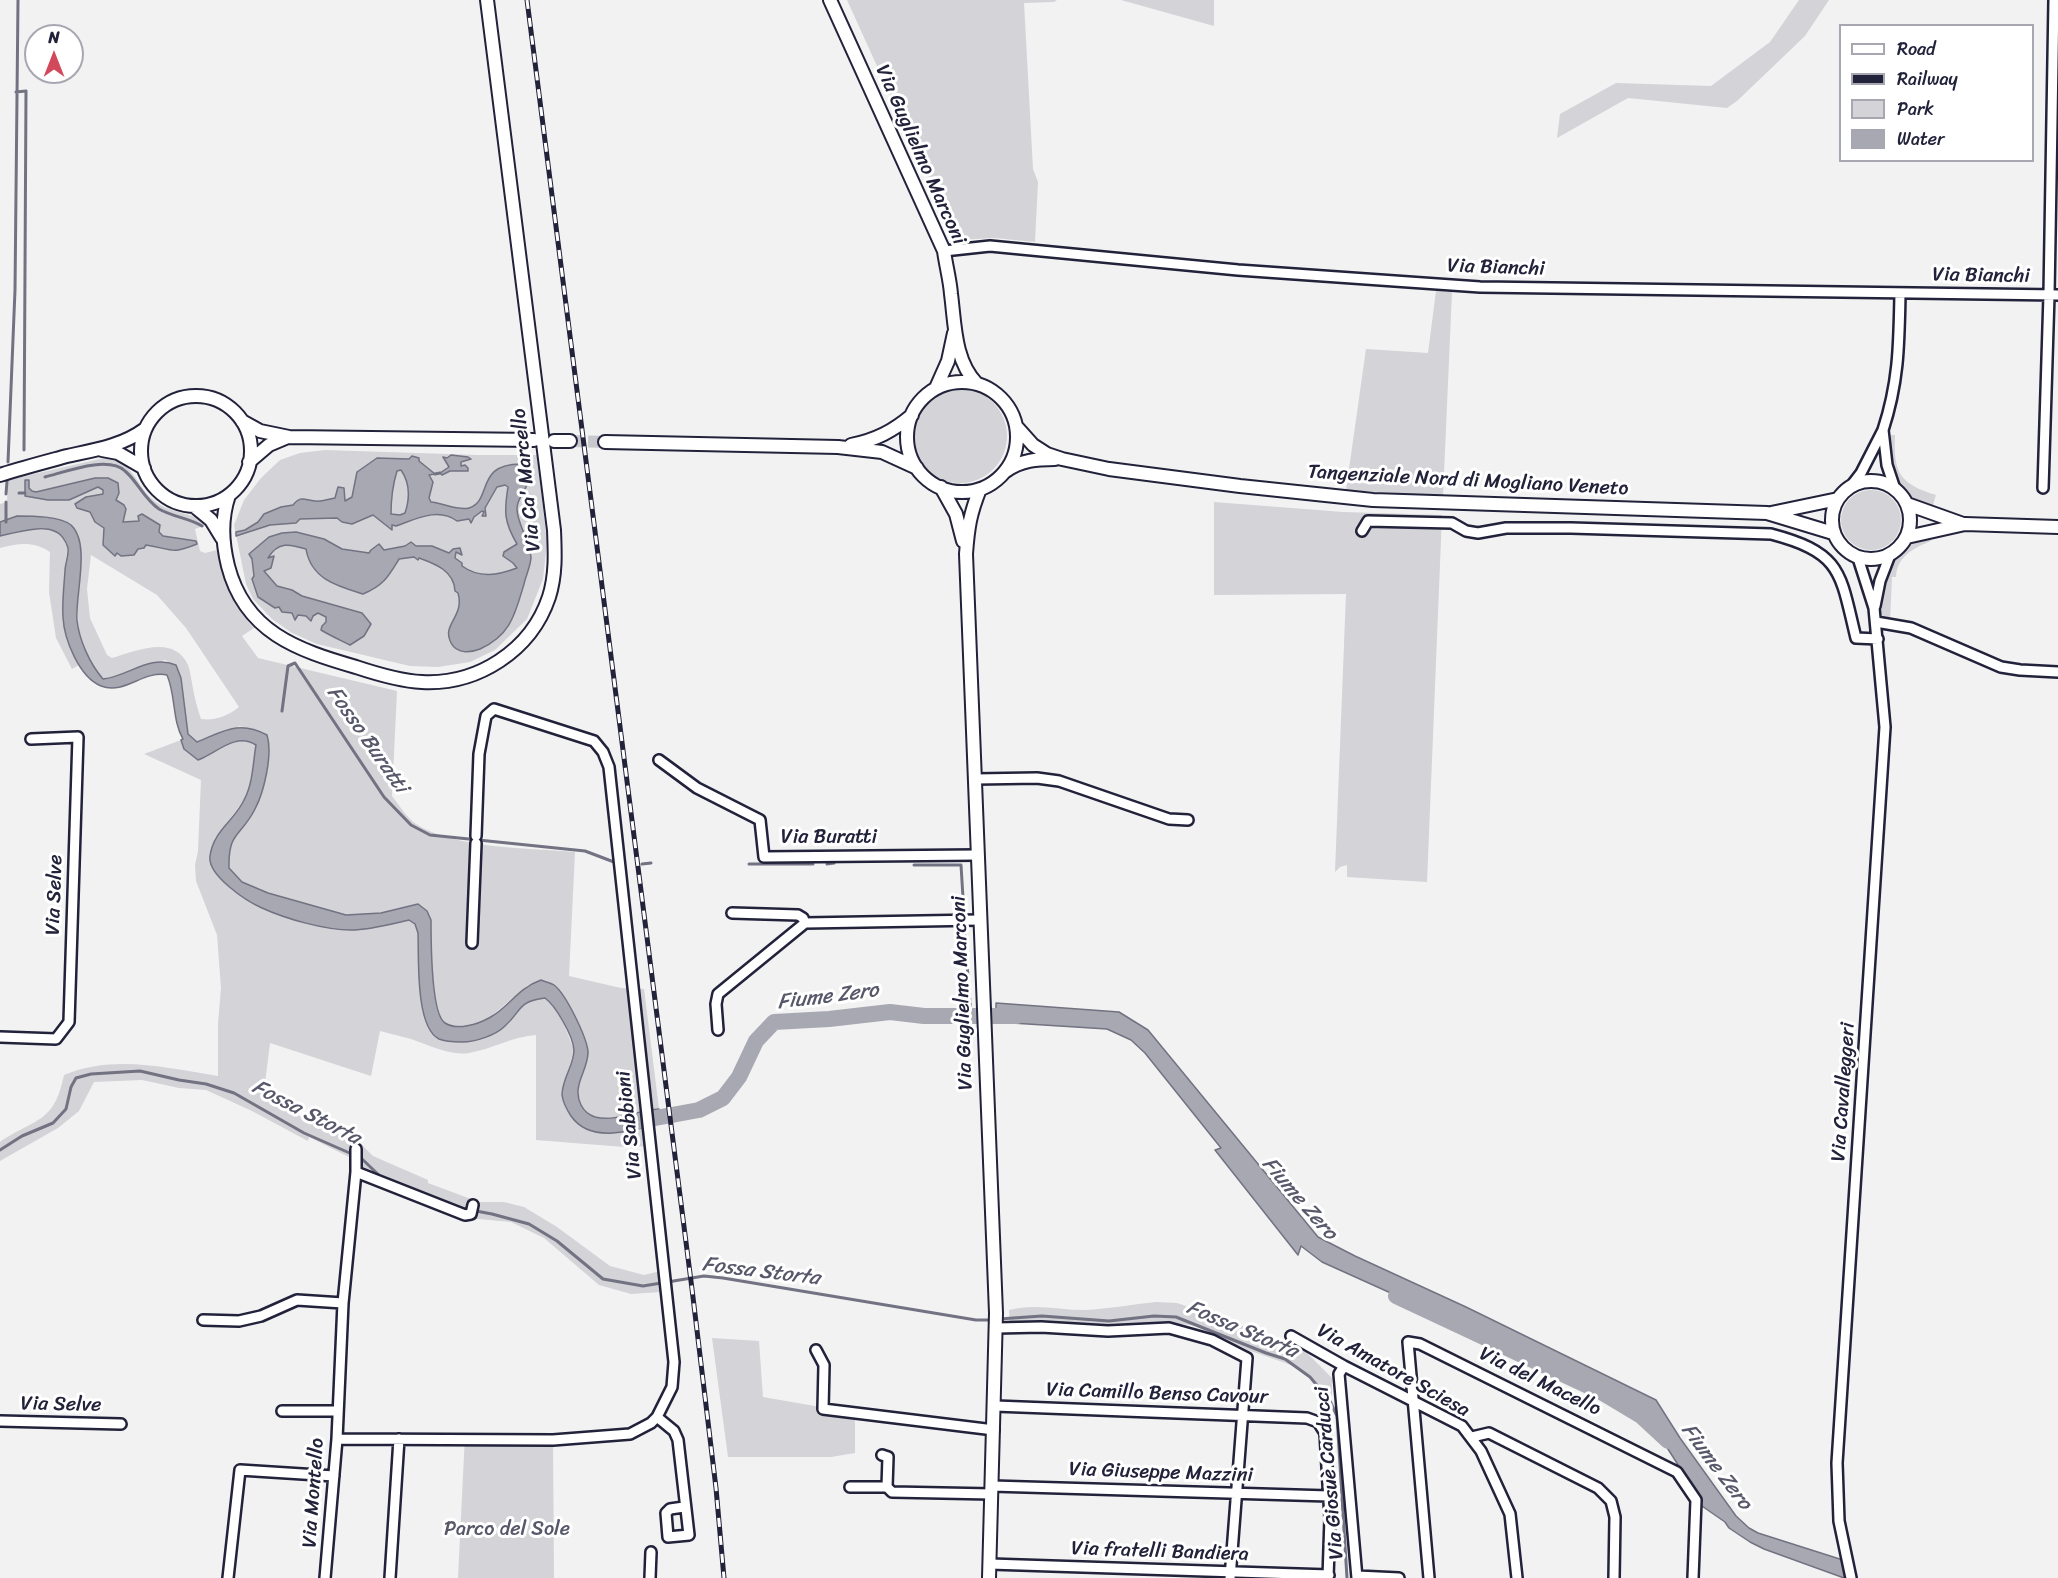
<!DOCTYPE html>
<html>
<head>
<meta charset="utf-8">
<style>
	body { margin:0 }
	#map { position:relative; width:2058px; height:1578px; overflow:hidden; background:#f2f2f3; font-family:Sriracha,sans-serif }
	canvas { display:block }
	.legend { position:absolute; left:1839px; top:24px; width:195px; height:138px; box-sizing:border-box; background:#fff; border:2px solid #a7a7b1; margin:0; padding:8px 10px; list-style:none; font-size:18px; color:#22223b }
	.legend li { display:flex; align-items:center; gap:12px; height:30px }
	.legend b { width:30px; border:2px solid #a7a7b1 }
	.north { position:absolute; left:24px; top:24px; width:60px; height:60px; box-sizing:border-box; background:#fff; border:2px solid #a7a7b1; border-radius:50%; rotate:0deg; font-size:16px; font-weight:700; line-height:24px; text-align:center; color:#22223b }
	.north::after { content:''; display:block; margin:auto; width:21px; height:27px; background:#d1495b; clip-path:polygon(50% 0,100% 100%,50% 72%,0 100%) }
</style>
</head>
<body>
<div id="map">
<canvas width="2058" height="1578"></canvas>
<ul class="legend">
<li><b style="height:8px;background:#fff"></b>Road</li>
<li><b style="height:8px;background:#22223b"></b>Railway</li>
<li><b style="height:16px;background:#d3d3d8"></b>Park</li>
<li><b style="height:16px;background:#a8a8b2"></b>Water</li>
</ul>
<div class="north">N</div>
</div>
<script>
const c = document.querySelector('canvas').getContext('2d');
c.lineJoin = 'round';
function fillPath(path, color) {
  c.fillStyle = color;
  c.fill(path, 'evenodd');
}
function stroke(path, color, width, dash) {
  c.strokeStyle = color;
  c.lineWidth = width;
  c.lineCap = dash ? 'butt' : 'round';
  c.setLineDash(dash || []);
  c.stroke(path);
}
function write(font, color, halo, rows, align = 'center') {
  c.font = font + ' Sriracha,sans-serif';
  c.lineWidth = 6;
  c.setLineDash([]);
  c.textBaseline = 'middle';
  c.strokeStyle = halo;
  c.fillStyle = color;
  for (const [text, x, y, turn = 0] of rows) {
    c.save();
    c.translate(x, y);
    c.rotate((+turn || 0) * Math.PI / 180);
    c.textAlign = isNaN(turn) ? turn : align;
    if (halo) c.strokeText(text, 0, 0);
    c.fillText(text, 0, 0);
    c.restore();
  }
}
fillPath(new Path2D(`
	M847,0H1057L1054,2L1024,3L1033,169L1038,182L1035,242L995,238L956,240Z
	M1121,0H1214V26Z
	M1799,0H1829L1805,36L1737,101L1727,108L1628,98L1557,138L1560,114L1616,83L1711,86L1770,42Z
	M1436,291L1452,292L1443,496L1346,490L1366,349L1428,353Z
	M913 436a47 47 0 1 1 94 0a47 47 0 1 1-94 0Z
	M1891,435H1895C1893,473 1900,484 1936,495L1932,508C1900,498 1888,467 1891,435Z
	M325,450L478,455H537L547,542L543,579L527,619L495,650L470,662L438,667L410,666L317,644L292,633L272,619L253,599L246,584L234,525L244,500L261,478L280,460L300,453Z
	M104,458C136,461 134,486 156,502C172,514 192,512 209,524L195,529L200,551L205,553L217,550C224,580 232,605 254,628L242,636L258,658L397,691L392,796C399,805 407,818 416,824C455,849 530,848 575,852L569,976L621,988L644,989L659,1109C638,1110 617,1121 595,1117C589,1116 584,1111 581,1105C571,1085 592,1067 587,1047C582,1025 568,1004 554,985H528L489,1018L466,1026L447,1025L441,1019L435,996L432,969L418,904L381,913L346,915L268,893L242,882L229,868C228,831 241,837 255,809C264,792 273,754 267,736L240,726L197,742L188,734L181,678L176,665L165,660L103,679C60,633 88,584 78,533L0,522V504L7,502L8,480ZM91,555L157,595L186,628L239,707C228,716 215,721 201,719C197,707 194,696 192,683C191,678 190,670 188,665C174,634 136,651 112,658L107,655L90,618L87,589Z
	M1841 520a30 30 0 1 1 60 0a30 30 0 1 1-60 0Z
	M1214,502L1343,512L1442,515L1427,882L1347,877V865L1340,867L1335,872L1346,594L1214,595Z
	M29,530H53L62,535L68,549L65,564L70,645L79,665L72,669L56,638L49,592L50,552C34,541 18,543 0,548V536Z
	M1930,538L1931,541C1914,548 1897,556 1896,577H1892L1890,621L1885,620C1879,613 1881,606 1882,597C1887,566 1898,545 1930,538Z
	M181,740L184,749L205,758C221,748 238,734 256,745L249,789L244,800L215,838L209,859L261,908L388,924L409,920L415,923L418,933L420,996L450,1041C469,1042 489,1039 504,1027C524,1012 513,1002 545,998L552,1003L562,1019L574,1050L566,1077V1109L576,1123L591,1131L609,1133L649,1126L652,1146L624,1147L536,1140V1035C514,1036 492,1049 469,1053C450,1056 429,1045 411,1039C401,1036 390,1034 380,1031L371,1076L270,1043L263,1099L362,1145L373,1156L428,1180V1183L479,1202H504L524,1207L557,1227L610,1266L644,1275L665,1270L667,1290L661,1292L631,1294L599,1285L544,1238L511,1222L468,1218L367,1172L357,1161L309,1137L308,1141L252,1111L206,1090L179,1088L142,1080L94,1082L79,1111L58,1128L0,1161V1142C35,1118 54,1124 64,1075C114,1054 167,1068 218,1076V1024L221,988L217,935L196,881L195,865L198,851L201,780L144,754Z
	M1156,1302L1177,1303L1290,1343L1307,1353L1332,1378V1404L1328,1402L1316,1383L1294,1366L1248,1350L1199,1326L1170,1323L1128,1327L1010,1326L1009,1310C1034,1303 1060,1310 1085,1310C1109,1309 1133,1304 1156,1302Z
	M712,1338L759,1341L763,1397L855,1413V1453L831,1457H728Z
	M551,1434L553,1442L554,1578H458L465,1435Z`), '#d3d3d8');
const water = new Path2D(`
	M451,455L468,457L471,459L461,462V466L465,465L468,468V471H450L442,475L440,473L449,467L443,457L447,458Z
	M412,456L419,458V461L435,474L429,475L433,482L429,498L431,502C443,503 458,511 469,508C493,501 474,462 524,464L529,470C528,474 528,479 527,484C525,493 517,498 517,509C517,523 529,539 531,557C531,565 526,575 524,584C515,614 511,635 480,649C470,653 457,654 451,643C441,624 465,617 458,593L455,591C454,571 436,564 419,558L418,560L414,557L399,559C388,577 384,585 363,594C337,586 311,579 306,549C290,544 278,541 268,558L274,556L271,568L264,571L277,586L292,590L302,596L362,613L371,624L364,636L350,645C340,640 331,636 321,630L322,626L326,622V617L318,613L313,616L311,621L306,616L298,615L295,620L292,613L282,612L279,607L275,608L258,597L252,579L254,576L252,559L249,554L269,537L282,533L296,532L324,539L342,549L369,553L371,550L379,544L384,550L405,546L411,542L416,546H432L449,553L453,549L460,548L462,555L456,552L455,558L462,563V566C480,579 498,575 517,568L513,563L503,556L504,552L517,544C504,522 504,512 508,487L505,485L497,487L485,508L486,516H482L484,512L482,511L474,517L471,523L469,519L457,521C438,507 416,519 396,526L392,525V530L373,515L352,524L342,522L337,518L300,519L296,523L270,525L236,536V532L245,530L258,522L264,514L281,507L293,505C301,495 304,500 315,501C321,502 329,499 335,498L338,487L344,488L345,501L352,497L357,472L377,458L409,459ZM401,470C410,483 410,498 405,513L400,515L391,514C391,499 393,484 397,471Z
	M95,478H108L118,483L119,493L116,500L124,505L126,509L123,522L139,521L138,516L142,514L160,525L159,532L163,536L196,541L197,544C170,555 173,549 146,545L144,548L138,549L134,555L121,556L117,553L115,556L103,545L104,528L95,522L90,512L77,508L75,504L86,497L103,494V490L98,487L69,500H48L25,496V480H29V488L32,491L36,492Z
	M17,516C32,516 60,516 71,525C91,543 75,595 77,620C79,640 90,664 103,679C129,676 150,654 176,665L181,678L188,734L197,742C224,731 239,720 267,735C273,754 264,792 255,809C241,837 228,831 229,868L242,882L268,893L346,915L381,913L418,904L427,911L431,920C431,938 431,1014 445,1023C457,1031 478,1024 489,1018C510,1007 516,989 541,980C545,982 551,983 554,985C566,994 586,1036 588,1051C589,1070 571,1085 581,1105C584,1111 589,1115 595,1117C617,1122 638,1110 659,1109L661,1123C634,1130 591,1145 571,1116C567,1110 563,1102 562,1095C562,1079 574,1065 574,1050C573,1036 556,1006 545,998C516,1002 523,1010 505,1026C496,1035 476,1042 462,1042C455,1042 446,1042 439,1039C415,1027 419,957 418,933L415,924L409,920C391,924 370,930 351,930C325,930 286,919 262,908C246,901 207,875 210,856C214,829 235,821 245,798C253,782 253,762 256,745C235,732 217,753 198,760L184,749L181,740L183,739C172,720 176,696 167,675C143,670 125,695 101,686C79,677 64,639 63,617C62,602 64,586 65,571C65,564 69,555 68,548C66,541 61,533 54,531C41,525 14,533 0,536V522Z
	M996,1003L1119,1012L1148,1030L1318,1237L1355,1256L1466,1307L1656,1400L1680,1438L1736,1516L1749,1528L1758,1533L1846,1561L1849,1578H1844L1764,1549L1750,1542L1729,1528L1725,1522L1699,1504L1694,1490L1647,1416L1475,1331L1322,1262L1301,1246L1298,1255L1215,1150L1221,1148L1145,1053L1131,1040L1107,1029L996,1022Z`);
fillPath(water, '#a8a8b2');
stroke(water, '#727282', 1.5);
stroke(new Path2D(`
	M16,92L26,91L24,450
	M8,462L15,290L18,0
	M435,474L440,473
	M45,477C65,472 108,455 125,471C138,482 144,499 159,509C173,517 189,518 202,526
	M19,493H25
	M6,494L7,481
	M6,522V502
	M282,711L288,666L295,663L384,797L411,825L430,835L585,851L614,862
	M642,864L651,863
	M749,864H813
	M827,864L834,863
	M914,865H961L964,914
	M964,926L971,1015
	M0,1150L22,1136L53,1123L66,1109L71,1087L76,1078L91,1074L140,1071L179,1080L206,1084L234,1093L304,1133L361,1158L384,1180
	M460,1208L492,1214L529,1224L557,1241L603,1279L643,1286L704,1276L723,1278L976,1320H992
	M999,1319L1042,1316L1109,1321L1154,1316L1176,1317L1266,1353L1285,1359L1310,1377L1330,1401L1337,1416L1347,1578`), '#727282', 3);
stroke(new Path2D(`
	M639,1121L699,1110L723,1098L739,1077L756,1041L774,1022L829,1019L890,1012L924,1016H1017
	M1396,1296L1601,1392L1641,1416L1668,1441`), '#a8a8b2', 16);
stroke(new Path2D(`
	M570,441L605,442`), '#c8c8ce', 12, [12, 6]);
const minor = new Path2D(`
	M944,251L990,246L1238,270L1480,287L2058,295
	M1883,430C1899,381 1899,344 1900,293
	M1851,486L1861,473L1883,430L1887,465L1895,489
	M2043,488L2049,295L2054,0
	M1362,531L1368,521L1452,523L1466,531L1478,533L1506,528H1571L1771,534C1843,553 1840,573 1856,638L1878,639
	M1875,606L1880,581L1890,555
	M1876,622L1911,628L2001,667L2020,670L2058,672
	M659,760L697,788L760,820L764,857L977,855
	M976,779L1037,778L1059,781L1169,819L1188,820
	M732,913L798,915L803,918L805,923
	M472,943L476,843
	M718,1030L716,1004L718,994L805,923L980,920
	M0,1037L56,1039L69,1022L78,737L31,739
	M356,1172V1149
	M203,1320L239,1321L261,1316L297,1300L343,1303
	M996,1328L1041,1327L1108,1331L1169,1328L1212,1340L1247,1358L1230,1578
	M1291,1336L1344,1366L1462,1426L1481,1451L1510,1514L1517,1578
	M816,1350L824,1365L823,1409L994,1430
	M1344,1366L1339,1374L1357,1578
	M995,1406L1307,1418L1318,1422L1325,1433L1330,1518L1328,1578
	M282,1411H337
	M657,1417L674,1431L678,1440L689,1535L668,1537L666,1513L670,1509L684,1507
	M0,1421L121,1424
	M1472,1437L1489,1433L1598,1488L1611,1501L1615,1517L1614,1578
	M337,1439L553,1440L630,1434L651,1423L657,1417L672,1387L674,1362L609,767L603,752L594,741L494,709L486,716L479,754L476,836
	M882,1455L888,1457L887,1487
	M992,1486L1329,1496
	M850,1487H887L892,1492L992,1494
	M990,1564L1329,1575
	M1357,1576L1399,1578
	M228,1578L240,1470L334,1476
	M325,1578L337,1439L343,1303L356,1172L465,1215L471,1214L473,1205
	M390,1578L399,1439
	M650,1578L651,1552
	M1429,1578L1408,1342L1420,1344L1677,1472L1696,1500L1693,1578
	M1851,1578L1839,1521L1837,1463L1885,727L1874,608L1858,558`);
const major = new Path2D(`
	M830,0L944,251C946,266 950,280 951,294C955,324 954,360 977,384
	M907 437a55 55 0 1 1 110 0a55 55 0 1 1-110 0Z
	M936,388L948,361L954,333
	M141 451a55 55 0 1 1 110 0a55 55 0 1 1-110 0Z
	M242,421L260,431L289,437L534,440
	M1016,426L1033,445L1047,454L1062,459L1109,469L1240,486L1373,500L1767,513L1833,533
	M554,441H570
	M605,442L838,447L882,452L917,468
	M851,445C876,440 893,431 912,415
	M102,450L118,453L144,468
	M249,462L269,445L288,437
	M1006,471C1021,460 1037,459 1055,459
	M0,475C22,468 45,462 67,456C95,450 122,446 145,429
	M1832 520a39 39 0 1 1 78 0a39 39 0 1 1-78 0Z
	M941,487L956,514L963,541
	M980,489C970,514 968,527 966,554L996,1313L989,1578
	M229,495C221,519 222,541 228,566C245,632 297,650 356,667C377,674 400,681 422,682C477,685 531,651 549,597C556,575 555,553 554,530L487,0
	M1907,504L1963,524
	M194,506L211,520L222,538
	M1771,513L1838,499
	M1907,537L1965,524L2058,527`);
stroke(minor, '#22223b', 14);
stroke(major, '#22223b', 16);
stroke(minor, '#fff', 9);
stroke(major, '#fff', 12);
const rail = new Path2D(`
	M527,0L692,1289L716,1488L724,1578`);
stroke(rail, '#22223b', 5);
stroke(rail, '#fff', 3, [9]);
write('20px', '#22223b', '#fff', [
	["Via Guglielmo Marconi",920,155,66],
	["Via Bianchi",1496,268,2],
	["Via Bianchi",1981,276,1],
	["Via Ca' Marcello",527,480,-96],
	["Tangenziale Nord di Mogliano Veneto",1468,481,3],
	["Via Buratti",829,838],
	["Via Selve",55,895,-88],
	["Via Guglielmo Marconi",963,993,-92],
	["Via Cavalleggeri",1844,1092,-86],
	["Via Sabbioni",630,1125,-96],
	["Via Amatore Sciesa",1393,1371,29],
	["Via del Macello",1540,1382,26],
	["Via Camillo Benso Cavour",1157,1394,2],
	["Via Selve",61,1405,1],
	["Via Giuseppe Mazzini",1161,1473,2],
	["Via Giosuè Carducci",1330,1473,-95],
	["Via Montello",314,1493,-86],
	["Via fratelli Bandiera",1160,1552,2]
]);
write('20px', '#57576a', '#fff', [
	["Parco del Sole",507,1530]
]);
write('italic 21px', '#58586b', '#fff', [
	["Fosso Buratti",367,740,55],
	["Fiume Zero",828,997,-7],
	["Fossa Storta",306,1113,27],
	["Fiume Zero",1299,1199,49],
	["Fossa Storta",761,1272,7],
	["Fossa Storta",1242,1330,23],
	["Fiume Zero",1716,1467,53]
]);
</script>
</body>
</html>
